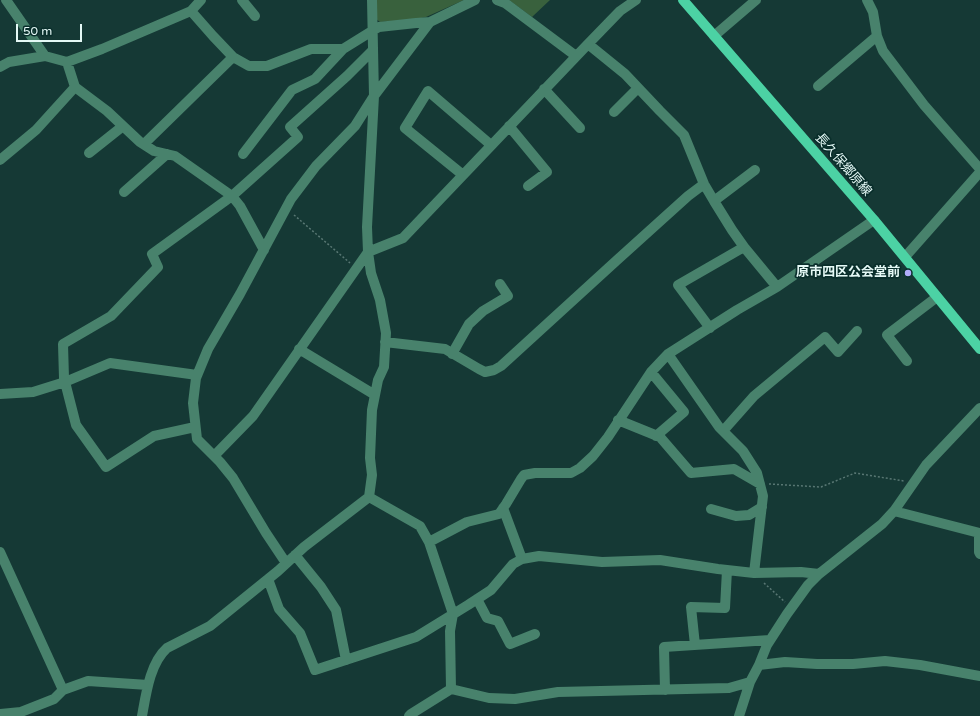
<!DOCTYPE html>
<html>
<head>
<meta charset="utf-8">
<style>
	body { margin:0 }
	#map { position:relative; width:980px; height:716px; overflow:hidden; background:#153935; font-family:"Varela Round",sans-serif }
	canvas { display:block }
	.scale { position:absolute; left:16px; top:24px; width:66px; height:18px; box-sizing:border-box; border:2px solid #e5f9f6; border-top:0; padding-left:5px; font-size:12px; line-height:14px; white-space:nowrap; color:#e5f9f6; -webkit-text-stroke:3px #092e2b; paint-order:stroke }
</style>
</head>
<body>
<div id="map">
<canvas width="980" height="716"></canvas>
<div class="scale">50 m</div>
</div>
<script>
const c = document.querySelector('canvas').getContext('2d');
c.lineJoin = 'round';
function fillPath(path, color) {
  c.fillStyle = color;
  c.fill(path, 'evenodd');
}
function stroke(path, color, width, dash) {
  c.strokeStyle = color;
  c.lineWidth = width;
  c.lineCap = dash ? 'butt' : 'round';
  c.setLineDash(dash || []);
  c.stroke(path);
}
function write(font, color, halo, rows, align = 'center') {
  c.font = font + ' "Varela Round","Noto Sans JP",sans-serif';
  c.lineWidth = 3.5;
  c.setLineDash([]);
  c.textBaseline = 'middle';
  c.strokeStyle = halo;
  c.fillStyle = color;
  for (const [text, x, y, turn = 0] of rows) {
    c.save();
    c.translate(x, y);
    c.rotate((+turn || 0) * Math.PI / 180);
    c.textAlign = isNaN(turn) ? turn : align;
    if (halo) c.strokeText(text, 0, 0);
    c.fillText(text, 0, 0);
    c.restore();
  }
}
fillPath(new Path2D(`
	M376,0H464L426,17L412,20L380,22L376,19Z
	M509,0H550L532,17Z`), '#39613d');
stroke(new Path2D(`
	M294,215L350,263
	M769,484L821,487L855,473L904,481
	M764,583L785,602`), '#587773', 1.5, [2, 2]);
stroke(new Path2D(`
	M6,0L45,56
	M242,0L255,16
	M497,0L505,3L576,56
	M867,0L873,12L877,36L883,51L924,105L980,169
	M191,11L213,36L233,57L249,66H267L311,49H343L372,31L379,27L416,23L430,22L475,0
	M714,36L756,0
	M588,44L625,74L660,111L684,135L704,184L714,201L732,230L744,247L777,287
	M67,62L75,87L107,111L140,142L154,151L175,156L232,196L240,206L264,250
	M0,67L9,62L45,56L67,62L102,49L191,11L201,0
	M818,86L877,36
	M544,89L580,128
	M614,112L638,88
	M509,126L547,172L528,186
	M144,144L233,57
	M89,153L123,126
	M243,154L292,90L315,79L343,49
	M0,160L36,130L75,87
	M463,175L405,128L428,91L491,145
	M124,192L167,154
	M714,201L755,170
	M905,257L980,172
	M710,328L678,285L744,247
	M385,342L445,349L479,369L485,372L494,370L501,366L616,261L688,196L704,184
	M299,349L375,395
	M452,354L469,324L483,311L508,296L500,284
	M668,354L719,427L743,451L757,473L763,496L754,573
	M907,361L887,335L937,297
	M651,372L684,412L656,436
	M0,394L33,392L65,382L110,363L197,375
	M618,420L660,437L691,473L734,469L760,484
	M195,427L154,436L106,467L76,425L64,378L63,344L111,316L158,267L152,254L232,196L298,137L290,127L347,76L373,50
	M723,431L754,396L825,337L838,352L857,331
	M214,456L253,416L368,252L403,238L588,44L620,11L636,0
	M369,497L420,526L429,542L453,614L450,631L451,689
	M503,508L522,559
	M711,509L736,516L749,515L762,507
	M894,511L979,533V552L980,554
	M429,542L467,522L499,514L506,504L521,479L524,475L535,473H571L580,468L593,456L608,437L651,372L668,354L737,310L777,287L874,220
	M0,552L63,690
	M295,555L321,587L336,610L346,660
	M286,563L266,533L233,478L220,462L197,439L193,403L196,378L208,349L240,294L291,199L316,166L355,126L374,96L430,22
	M268,579L279,609L300,633L315,670L416,637L468,605L491,590L513,564L522,559L539,556L602,562L660,560L718,569L754,573L801,572L819,574
	M477,599L487,618L498,621L510,644L535,634
	M695,645L691,607L725,608L727,570
	M759,665L785,662L817,664H853L885,661L920,665L980,676
	M665,690L664,647L770,640
	M0,714L21,712L54,699L63,690L88,681L148,685
	M142,716C146,694 150,663 167,648L210,626L278,571L304,547L369,497L372,475L370,458L372,410L378,380L384,367L386,333L380,300L371,273L368,252L367,227L374,96L372,0
	M409,716L411,714L451,689L489,698L515,699L558,692L729,688L750,682
	M739,716L750,682L759,665L767,645L787,614L808,585L819,574L882,524L894,511L926,465L980,408`), '#48826c', 10);
stroke(new Path2D(`
	M683,0L874,220L980,349`), '#4cd2a4', 10);
for (const [x, y, r, color] of [
	[908,273,4,"#b1adfa"]
]) {
  const dot = new Path2D();
  dot.arc(x, y, r, 0, 2 * Math.PI);
  c.fillStyle = color;
  c.fill(dot);
  stroke(dot, '#092e2b', 1.5);
}
write('13px', '#e5f9f6', '#092e2b', [
	["長久保郷原線",843,165,49]
]);
write('bold 13px', '#e5f9f6', '#092e2b', [
	["原市四区公会堂前",900,273]
], 'right');
</script>
</body>
</html>
